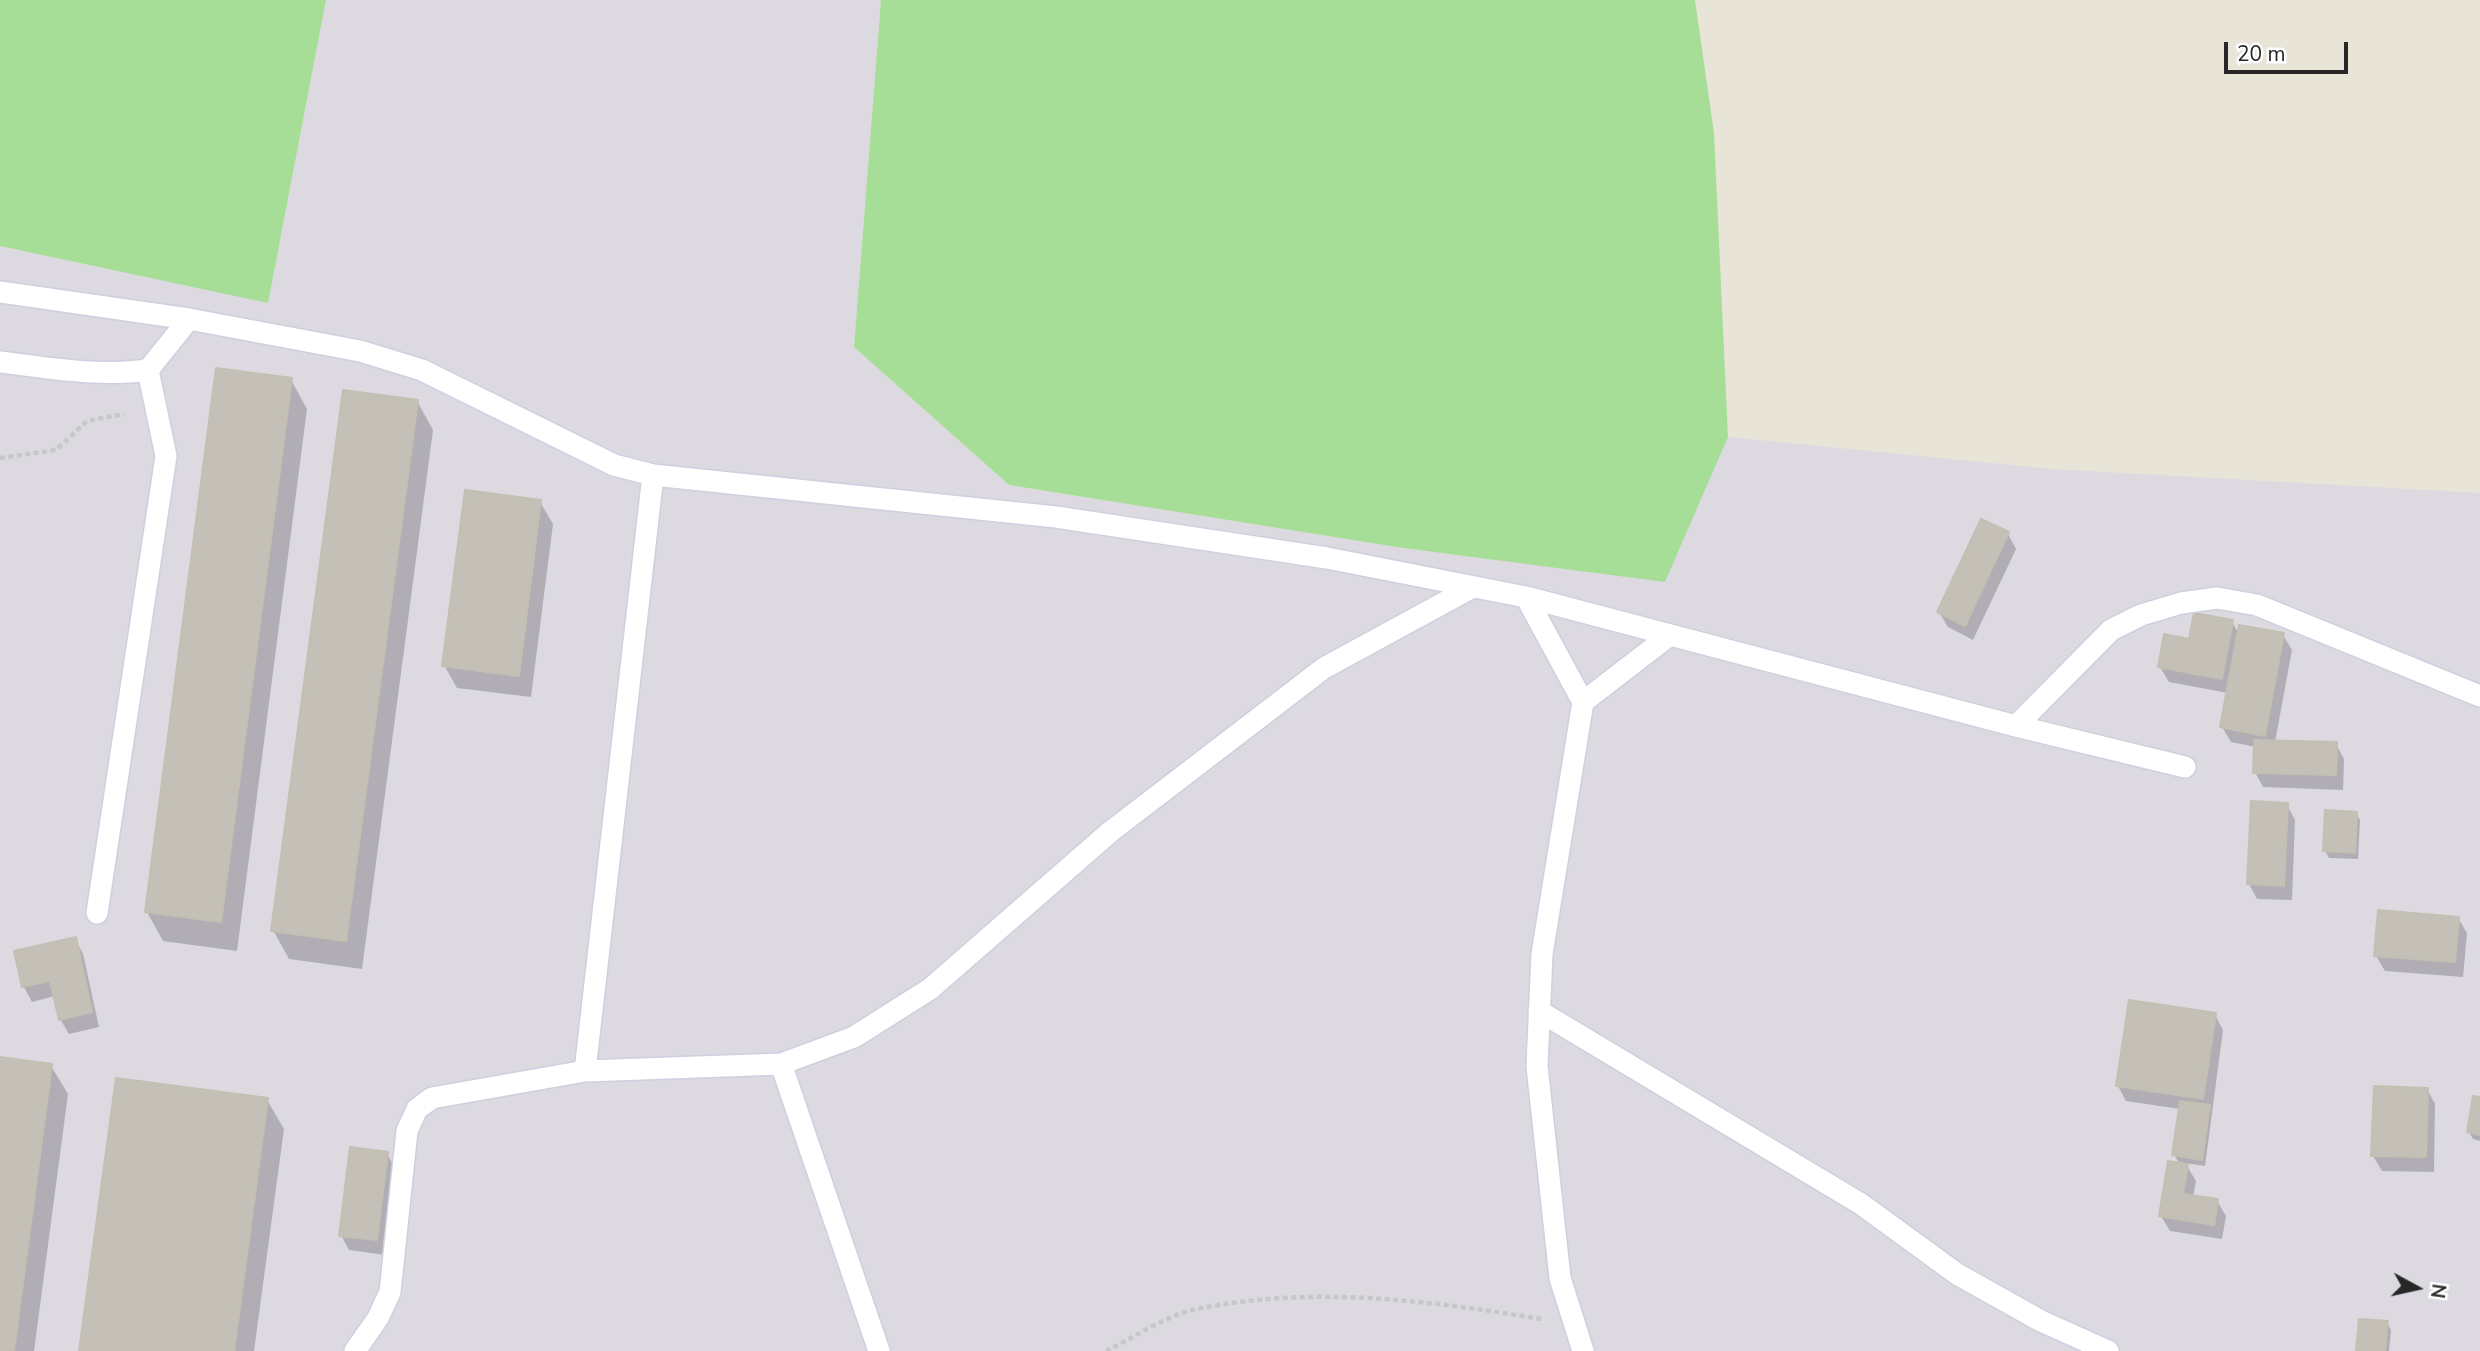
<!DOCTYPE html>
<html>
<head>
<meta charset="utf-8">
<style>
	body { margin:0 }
	#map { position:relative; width:2480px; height:1351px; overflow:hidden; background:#e9e4d8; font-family:"Nunito Sans",sans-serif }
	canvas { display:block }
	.north { position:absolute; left:2382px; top:1253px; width:70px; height:70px; -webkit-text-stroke:5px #fff; paint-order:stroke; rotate:98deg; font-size:19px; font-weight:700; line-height:28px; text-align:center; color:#272727 }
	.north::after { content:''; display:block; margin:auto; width:24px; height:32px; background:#272727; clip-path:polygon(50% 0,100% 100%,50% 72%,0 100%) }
	.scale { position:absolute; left:2224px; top:42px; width:124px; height:32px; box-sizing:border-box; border:4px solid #272727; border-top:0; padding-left:9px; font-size:21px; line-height:24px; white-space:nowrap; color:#272727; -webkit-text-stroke:5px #fff; paint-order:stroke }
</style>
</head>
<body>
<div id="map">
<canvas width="2480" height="1351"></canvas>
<div class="north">N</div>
<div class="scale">20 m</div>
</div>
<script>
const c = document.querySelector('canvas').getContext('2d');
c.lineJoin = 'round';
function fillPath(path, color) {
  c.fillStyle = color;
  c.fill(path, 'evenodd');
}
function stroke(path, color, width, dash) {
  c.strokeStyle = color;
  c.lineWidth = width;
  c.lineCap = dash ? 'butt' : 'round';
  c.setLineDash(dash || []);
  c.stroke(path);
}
fillPath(new Path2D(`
	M326,0H881L854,347L1009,485L1403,548L1664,581L1728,437L2052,469L2480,493V1351H0V246L268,302Z`), '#dcd9e1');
fillPath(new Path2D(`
	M0,0H326L268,303L0,246Z
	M881,0H1695L1714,133L1728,437L1665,582L1403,548L1009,485L854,347Z`), '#a7de97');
fillPath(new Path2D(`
	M291,380L307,409L237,951L163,941L147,912Z
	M417,401L433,430L362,969L289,959L273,930Z
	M540,502L553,524L531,697L457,688L444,665Z
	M2008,534L2016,549L1973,640L1948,627L1939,612Z
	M2232,622L2239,634L2283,635L2292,650L2275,742L2336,744L2344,759L2343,790L2263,787L2255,772L2256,747L2231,742L2222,727L2228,693L2169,682L2160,667L2191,641Z
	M2287,805L2295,820L2292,900L2257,899L2249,884Z
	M2356,813L2360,820L2358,859L2329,858L2325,851Z
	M2458,918L2467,933L2463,977L2385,971L2376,956Z
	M75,939L83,954L99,1027L69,1034L60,1019L55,996L32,1002L24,987Z
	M2215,1015L2223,1030L2205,1166L2185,1163L2196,1181L2193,1197L2217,1201L2226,1216L2222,1239L2170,1231L2161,1216L2180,1165L2174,1154L2180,1109L2126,1101L2118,1086Z
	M0,1059L51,1066L68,1094L34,1351H0Z
	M2427,1089L2435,1104L2434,1172L2382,1171L2373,1156Z
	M2480,1099V1141L2473,1139L2469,1132Z
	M267,1100L284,1129L254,1351H81Z
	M387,1154L396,1169L385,1255L349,1250L341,1235Z
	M2387,1323L2391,1330L2389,1351H2358Z`), '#0003');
const building = new Path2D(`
	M216,368L292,378L221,922L145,912Z
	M343,390L418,400L346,941L271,931Z
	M465,490L541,500L519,676L442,666Z
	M1981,519L2009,532L1965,626L1937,612Z
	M2194,613L2233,620L2222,679L2158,667L2164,634L2189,639Z
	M2239,625L2284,633L2265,736L2220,727Z
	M2254,740L2337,742L2336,775L2253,773Z
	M2251,801L2288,803L2284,886L2247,884Z
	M2325,810L2357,812L2355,853L2323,851Z
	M2378,910L2459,917L2455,962L2374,956Z
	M76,937L92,1012L59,1020L50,981L22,987L14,951Z
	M2129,1000L2216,1013L2203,1099L2116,1086Z
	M0,1057L52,1064L14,1351H0Z
	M116,1078L268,1098L234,1351H79Z
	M2374,1086L2428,1088L2426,1157L2371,1156Z
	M2473,1096L2480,1097V1135L2467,1132Z
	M2180,1101L2210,1105L2202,1160L2172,1155Z
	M350,1147L388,1152L377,1240L339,1236Z
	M2168,1161L2188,1164L2183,1194L2218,1199L2214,1225L2159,1216Z
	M2359,1319L2388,1321L2385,1351H2356Z`);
fillPath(building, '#c4c0b8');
stroke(building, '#c4bfb3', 2);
const lane = new Path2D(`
	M0,292L189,319L360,351L422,370L614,465L653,475L1056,517L1327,558L1526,597L2016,726L2185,767
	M0,362C50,368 98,377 148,370L189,319
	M1526,597L1583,702L1542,954L1537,1066L1560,1278L1583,1351
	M1583,702L1670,635
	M2016,726L2111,630L2141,615L2181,603L2217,598L2257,605L2480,696
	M97,913L166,456L148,370
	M1539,1011L1861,1204L1957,1274L2041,1321L2108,1351
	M781,1064L879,1351
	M585,1071L653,475
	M355,1351L378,1318L390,1292L407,1131L417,1109L432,1098L585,1071L781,1064L854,1037L930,989L1110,832L1324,668L1471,588`);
stroke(lane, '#cecfdf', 24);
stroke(new Path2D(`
	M0,458L56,450L87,421L124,414
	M1106,1351C1131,1339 1166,1316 1192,1310C1308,1285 1426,1300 1541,1319`), '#c7c7c7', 4.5, [5, 3.5]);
stroke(lane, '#fff', 21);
</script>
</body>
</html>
